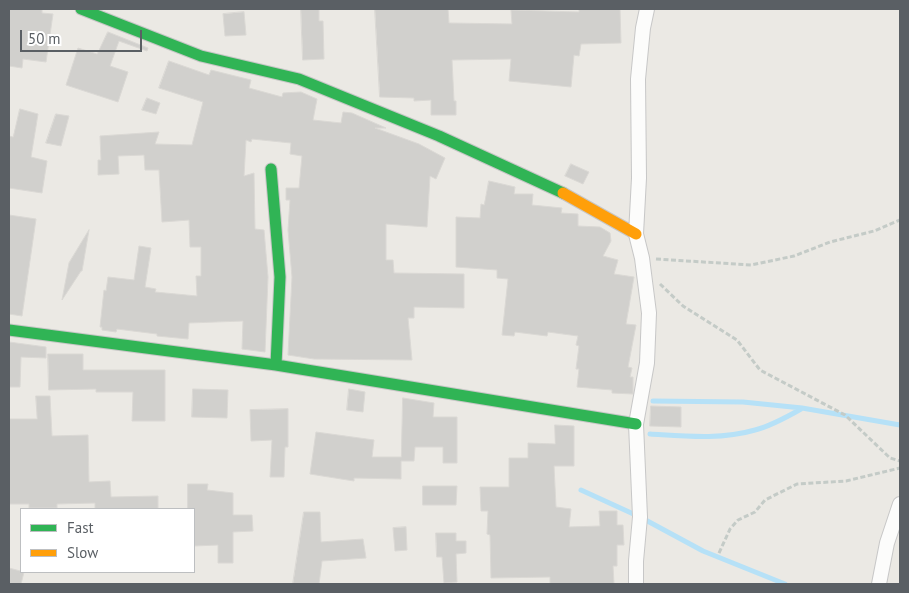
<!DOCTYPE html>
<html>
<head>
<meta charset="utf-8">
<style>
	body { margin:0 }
	#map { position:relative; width:909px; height:593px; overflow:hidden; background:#ebe9e4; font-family:"PT Sans",sans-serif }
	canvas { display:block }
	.frame { position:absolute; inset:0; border:10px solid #5a5f64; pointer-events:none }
	.legend { position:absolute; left:20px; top:508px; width:175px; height:65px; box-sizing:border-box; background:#fff; border:1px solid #bdbfc1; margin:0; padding:6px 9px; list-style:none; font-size:15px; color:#5a5f64 }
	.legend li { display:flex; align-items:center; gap:10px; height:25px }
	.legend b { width:25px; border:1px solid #bdbfc1 }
	.scale { position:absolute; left:20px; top:30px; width:122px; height:22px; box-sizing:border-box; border:2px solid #5a5f64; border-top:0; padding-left:6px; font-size:15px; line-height:18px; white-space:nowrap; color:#5a5f64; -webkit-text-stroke:4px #fff; paint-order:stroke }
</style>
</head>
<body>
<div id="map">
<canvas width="909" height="593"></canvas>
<div class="frame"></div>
<ul class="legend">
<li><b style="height:6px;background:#30b455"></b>Fast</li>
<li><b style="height:6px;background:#ff9f0a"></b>Slow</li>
</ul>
<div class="scale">50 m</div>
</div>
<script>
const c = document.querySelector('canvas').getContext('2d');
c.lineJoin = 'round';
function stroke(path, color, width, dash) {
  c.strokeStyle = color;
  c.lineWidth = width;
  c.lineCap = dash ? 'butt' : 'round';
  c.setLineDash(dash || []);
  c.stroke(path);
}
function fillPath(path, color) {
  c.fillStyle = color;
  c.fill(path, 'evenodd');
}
stroke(new Path2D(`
	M653,401L743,402L802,408L900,425
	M650,434C684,436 721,440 755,430C771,426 787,417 801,409
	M581,490L640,517L703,551L785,584`), '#b6e1f7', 5);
const building = new Path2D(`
	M9,9H42V13L53,14L46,62L23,59L22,68L9,66Z
	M301,9H319V21H323L324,59L303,60Z
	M375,9H448L449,23L512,24L511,10L579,12V9H620L621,43L581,44L579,56L574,55L571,87L509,81L511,59L452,60L454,101H456V115H431V100L414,101V98L380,97Z
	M244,12L246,35L225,36L223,14Z
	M108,32L148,48L147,51L119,41L110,66L128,72L118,102L66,85L78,48L97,54Z
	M169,61L209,75L211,70L251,80L249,88L282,97L283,93L301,92L317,99L313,120L341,123L343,112L352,113L386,128H375L419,144L445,158L436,179L430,176L427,227L386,224V260H393L394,273L464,274V308L414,307V318H408L412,360L314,359L288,355L292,277L288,230L290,200H286V188H299L302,156L290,154L291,143L252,139L251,142L246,140L244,176L254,173L255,229L264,230L268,277L265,352L242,349L243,321L189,323L188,339L157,336V334L117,329L116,332L102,330V327H100L104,290L106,291L108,277L134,280L139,246L151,248L145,287L156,289L155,292L197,296L196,276H201V247H190L189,220L162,222L159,170H145L144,155L118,156L119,174L98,175V160H101L100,136L159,132L155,144L192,145L203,102L159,88Z
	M147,98L160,103L156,114L142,110Z
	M20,109L38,114L31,157L47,161L42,193L9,188V136L13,137Z
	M56,114L69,116L61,146L46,143Z
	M571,164L589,172L583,184L565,176Z
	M489,181L515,187L514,194H533L532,205L562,208L561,213L578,214V226L600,227L610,233L611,241L603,256L618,260L614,274L634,277L626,324L636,325L628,367L632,368L630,377H633V394L612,393V390L577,387L579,369H576L579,346L576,345L578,336L548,332L547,336L515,332L514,336L502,335L508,279L497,278V270L456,267V217L480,218L481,204L484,205Z
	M9,215L36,219L22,316L9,314Z
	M89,230L82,271H81L62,300L69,263Z
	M9,342L46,347V358L21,357L20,387H9Z
	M48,354H83V370H165V421H132L133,392H96V389L49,390Z
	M193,389L228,390L227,418L192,417Z
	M349,389L365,392L363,412L347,410Z
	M36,396H50L52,436L88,435L89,482L110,481L111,497L158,496V509H95V503L57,504V508H29V504H9V419H37Z
	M403,398L434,403L433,417H457V463H443V447H415L414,461H401V479L354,478V481L310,474L316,432L374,440L372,457H401Z
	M651,406L681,407V427L650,426Z
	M288,409V447H285L284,477H270L272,440L251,441L250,410Z
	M555,425L574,426V466H554L556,507L571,509L569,527L600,526L599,511H617V525H623L624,545H617V566H613L614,584H550V577L491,578L490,535L487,534L488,511H481L480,487H509V458H528V443L555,444Z
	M188,484H208L207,490L233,493V515H252L253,531L233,532V563H218V545L194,546V509H188Z
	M423,486H457L456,505H423Z
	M304,512H320L321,542L363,539L366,558L322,561L319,584H293Z
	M406,527L407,550L395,551L393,528Z
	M436,533H456V541H466V553L456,554L457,582L444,583L442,557H437Z
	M9,568L24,572L21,584H9Z`);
fillPath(building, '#d1d0cd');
stroke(building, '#dad8d4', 1);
const street = new Path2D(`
	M636,584V561L640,517L636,424L647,363L649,313L642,258L636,234L639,178L638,79L643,28L647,9
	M879,584L887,543L900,504`);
const fast = new Path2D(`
	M81,9L201,56L299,79L439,136L563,193
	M271,169L280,277L276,365
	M9,330L276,365L636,424`);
const slow = new Path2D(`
	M563,193L636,234`);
stroke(street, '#c7c7c7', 16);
stroke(fast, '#c7c6c6', 13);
stroke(slow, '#c7c6c6', 13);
stroke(new Path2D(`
	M656,259L751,265L794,256L830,242L874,231L900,220
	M660,284L683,306L737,340L760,370L845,415L890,458L900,461
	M719,553L730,529L738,520L755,512L765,500L797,484L846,481L900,468`), '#c4cbc7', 3, [5, 2.5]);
stroke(street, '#fcfcfb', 14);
stroke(fast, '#30b455', 11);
stroke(slow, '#ff9f0a', 11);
</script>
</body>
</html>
